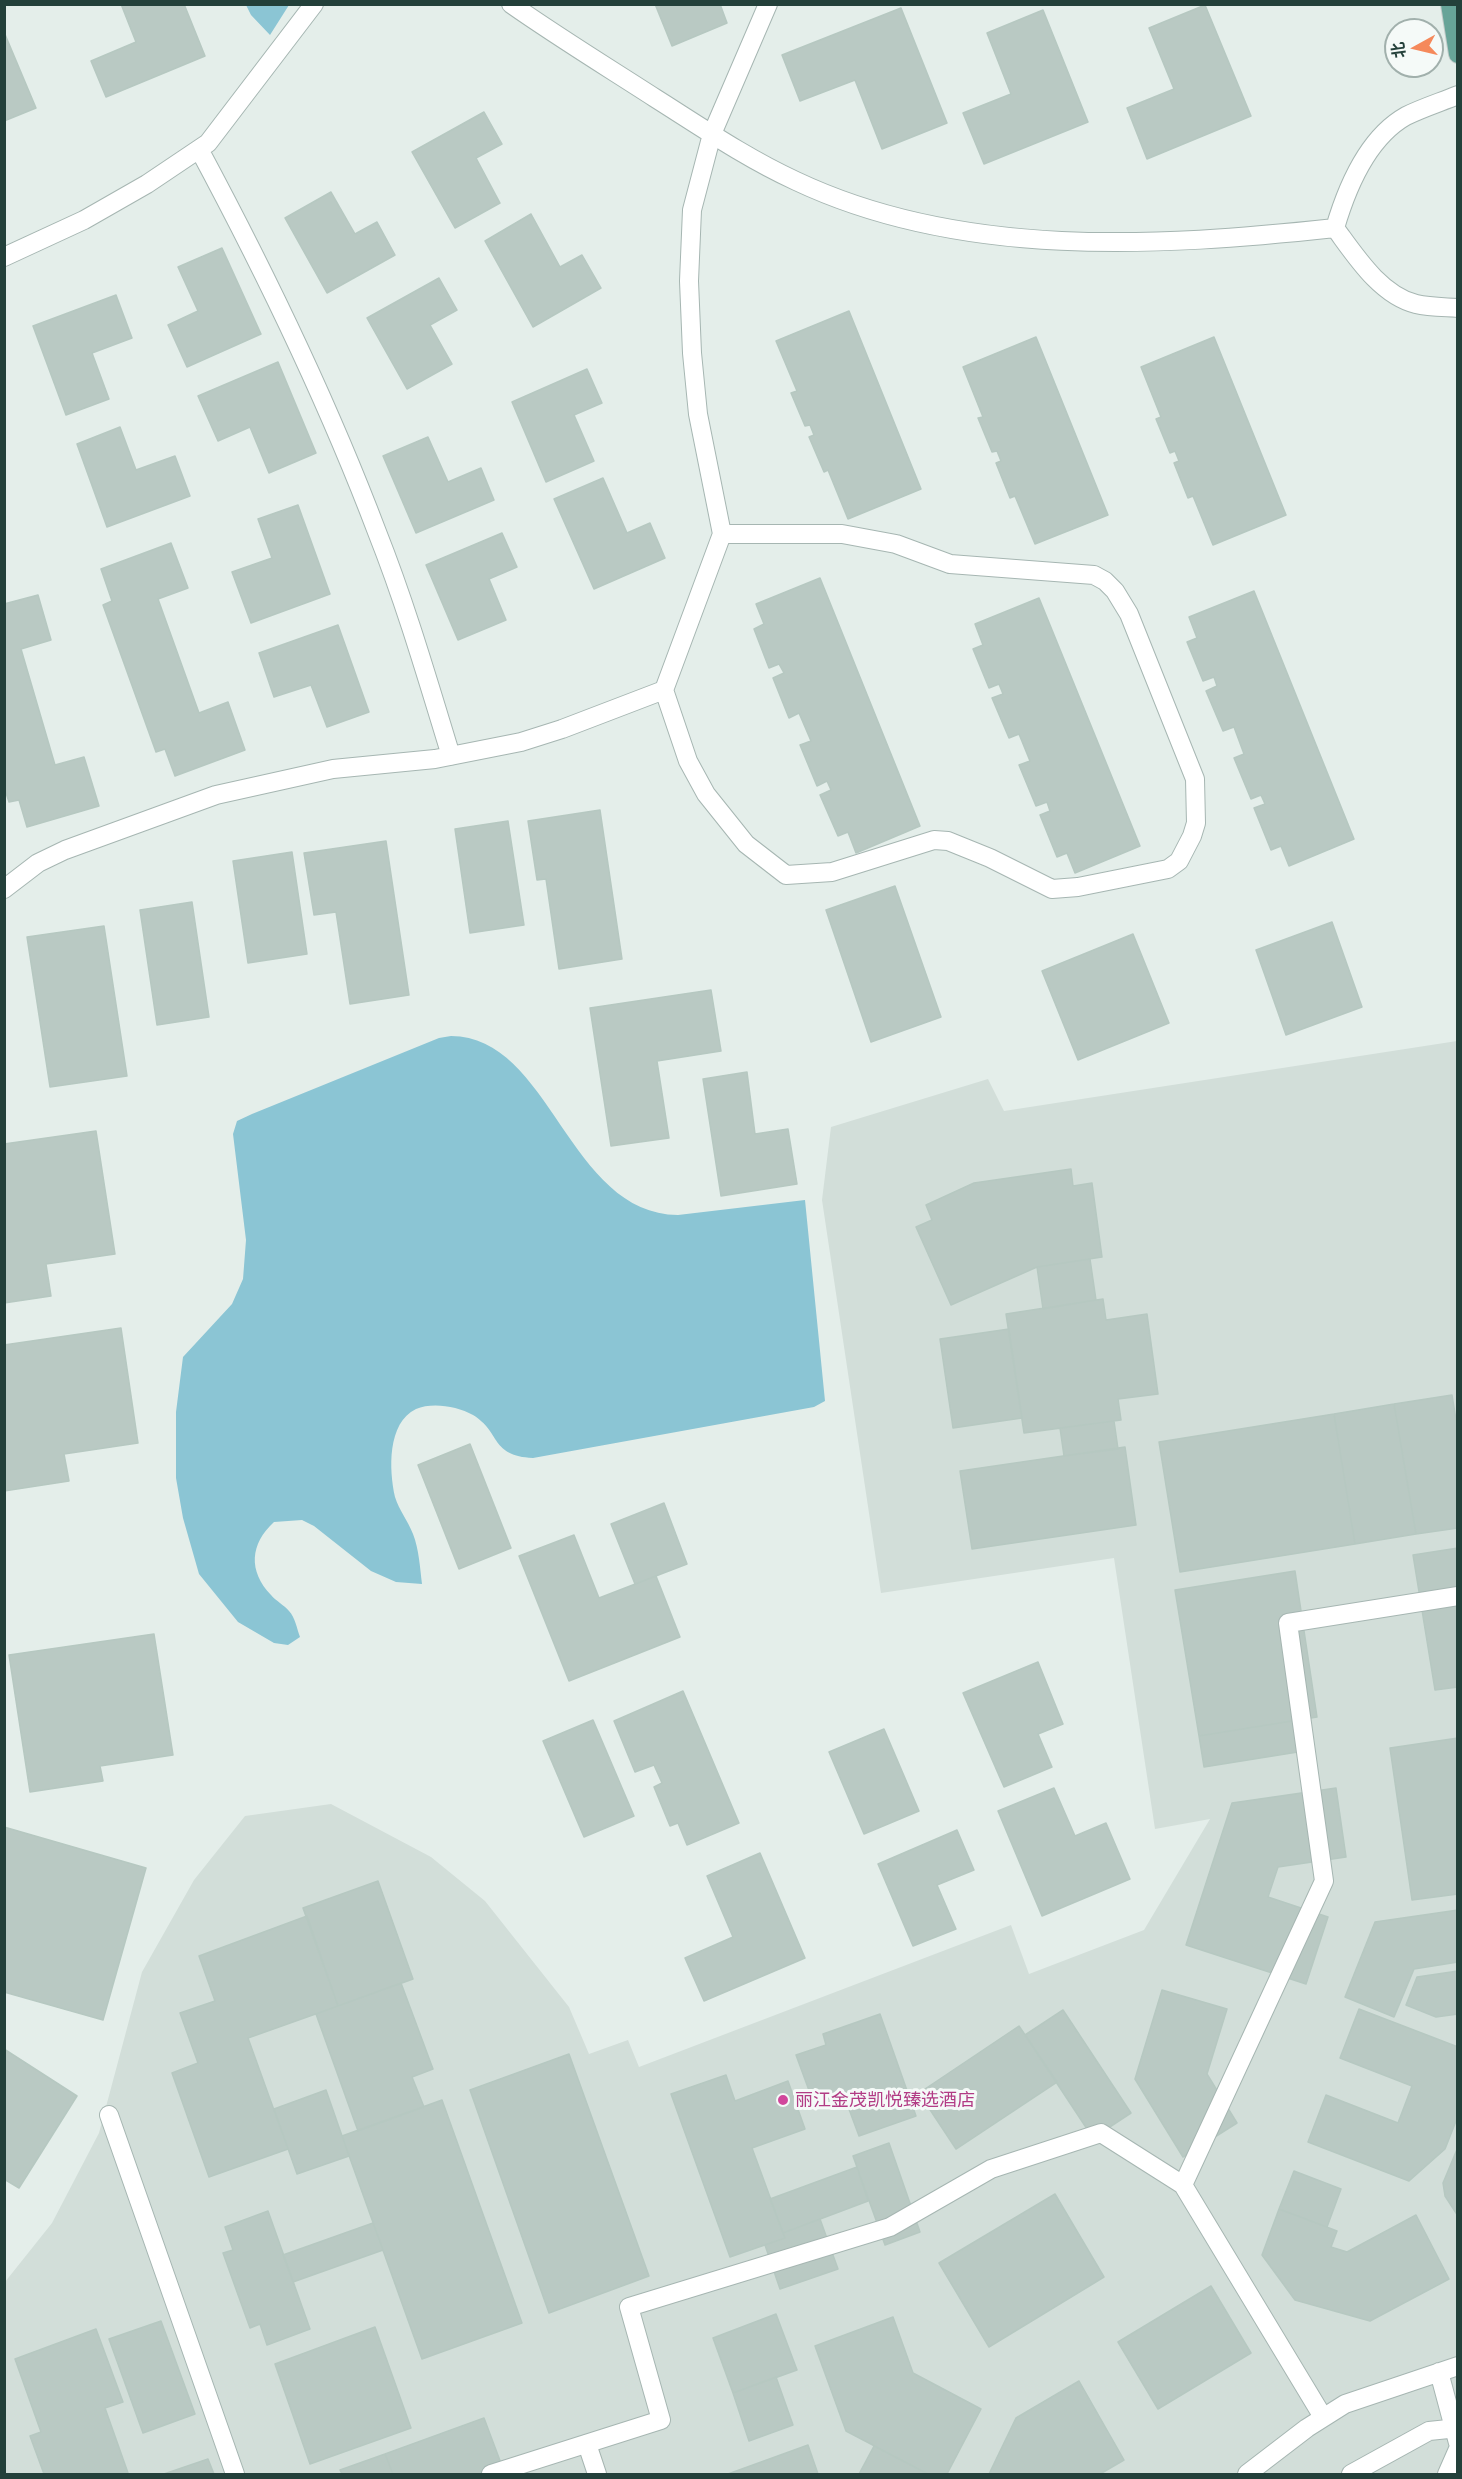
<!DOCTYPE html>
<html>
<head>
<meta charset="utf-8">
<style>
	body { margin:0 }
	#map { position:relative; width:1462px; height:2479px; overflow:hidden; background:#e4eeea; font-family:"Golos Text","Noto Sans SC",sans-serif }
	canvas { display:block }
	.frame { position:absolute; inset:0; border:6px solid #23403a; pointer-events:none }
	.north { position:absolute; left:1384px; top:18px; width:60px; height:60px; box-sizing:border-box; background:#f5faf8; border:2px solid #a1b0ac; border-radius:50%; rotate:262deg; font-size:16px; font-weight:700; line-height:24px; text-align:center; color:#23403a }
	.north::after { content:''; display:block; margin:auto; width:21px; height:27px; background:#f5895b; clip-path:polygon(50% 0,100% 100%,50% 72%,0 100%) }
</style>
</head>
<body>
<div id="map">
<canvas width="1462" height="2479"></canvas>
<div class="frame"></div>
<div class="north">北</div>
</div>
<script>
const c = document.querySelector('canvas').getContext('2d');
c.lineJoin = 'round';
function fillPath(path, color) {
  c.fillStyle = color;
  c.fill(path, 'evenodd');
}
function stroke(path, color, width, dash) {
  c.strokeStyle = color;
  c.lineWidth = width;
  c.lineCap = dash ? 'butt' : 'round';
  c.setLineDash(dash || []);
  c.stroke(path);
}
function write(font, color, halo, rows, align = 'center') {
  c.font = font + ' "Golos Text","Noto Sans SC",sans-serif';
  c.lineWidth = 6;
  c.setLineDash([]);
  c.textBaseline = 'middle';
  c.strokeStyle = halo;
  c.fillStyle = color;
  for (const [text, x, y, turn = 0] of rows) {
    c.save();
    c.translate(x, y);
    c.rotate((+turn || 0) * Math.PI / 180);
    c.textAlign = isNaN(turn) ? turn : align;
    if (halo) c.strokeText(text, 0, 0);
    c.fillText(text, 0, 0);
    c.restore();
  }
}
fillPath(new Path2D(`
	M1457,1041V2474H5V2282L52,2223L99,2133L142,1972L194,1880L245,1816L331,1804L431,1857L485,1901L569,2007L589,2054L628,2040L639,2067L1011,1925L1029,1974L1144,1930L1210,1819L1155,1829L1114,1558L881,1593L822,1200L831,1127L988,1079L1004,1111Z`), '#d2ded9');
fillPath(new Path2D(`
	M246,5H289L270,35L251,15Z
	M451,1036C551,1036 568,1214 678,1215L805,1200L825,1401L814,1407L533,1458C490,1456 501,1432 473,1415C457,1406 432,1402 416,1409C387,1423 389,1470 395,1497C399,1510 408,1521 413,1534C419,1549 420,1568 422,1584L396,1582L371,1571L314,1526L302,1520L274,1522C250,1544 248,1571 271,1595C276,1601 284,1605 289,1611C295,1617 297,1629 300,1637L288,1645L274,1643L238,1622L199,1574L183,1518L176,1478V1412L183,1357L232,1304L243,1279L246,1240L233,1134L237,1121L252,1114L439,1038Z`), '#8bc5d4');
const building = new Path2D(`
	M121,4H184L205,56L106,97L91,61L136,42Z
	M655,4H720L727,23L672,46Z
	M1205,5L1251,116L1147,159L1127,108L1174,89L1149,28Z
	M901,8L947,123L882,149L855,80L800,101L782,55Z
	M1043,10L1088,122L984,164L963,113L1011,94L987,33Z
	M4,32L36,108L4,121Z
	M484,112L502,144L476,158L500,203L455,228L412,152Z
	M331,192L355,234L377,222L395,255L327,293L285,218Z
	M531,214L560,267L582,255L601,288L533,327L485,241Z
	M222,248L261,334L187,367L168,325L198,311L178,267Z
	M439,278L457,310L430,325L452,364L407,389L367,318Z
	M116,295L132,338L92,353L109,399L66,415L33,326Z
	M849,311L921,489L848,519L828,470L824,472L809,437L814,435L810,425L805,426L791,393L797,391L776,341Z
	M1036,337L1108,515L1035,544L1015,496L1010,498L996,463L1001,461L997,451L992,452L978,418L983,417L963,367Z
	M1214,337L1286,515L1213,545L1193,496L1188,498L1174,463L1179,461L1175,451L1170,453L1156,419L1161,417L1141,367Z
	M278,362L316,453L269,473L250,427L218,441L198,396Z
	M587,369L602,403L574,415L594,461L546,482L512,402Z
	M120,427L136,470L175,456L190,496L107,527L77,444Z
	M428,437L448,482L481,468L494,500L416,533L383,456Z
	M603,478L627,533L650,523L665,558L594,589L554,499Z
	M298,505L330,594L251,623L232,572L272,558L258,519Z
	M502,533L517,567L489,579L506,620L458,640L426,565Z
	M171,543L188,588L158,599L199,713L228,702L245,750L175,776L165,749L156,752L103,605L112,601L101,569Z
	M820,578L920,826L856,853L848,832L838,836L820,795L831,790L827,781L817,786L800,745L811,741L799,713L789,718L773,678L784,673L779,664L769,668L754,629L764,624L756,604Z
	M1254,591L1354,839L1289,866L1281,846L1271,850L1254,808L1265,804L1261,795L1251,799L1234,758L1244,754L1234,727L1223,731L1206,691L1217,686L1214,677L1203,681L1187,642L1197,638L1189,617Z
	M38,595L51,640L21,649L55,765L84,757L99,806L27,827L19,800L9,802L4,787V604Z
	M1039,598L1140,846L1075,873L1067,853L1057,857L1040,815L1050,811L1047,802L1036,806L1019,765L1030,761L1019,734L1009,738L992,698L1003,694L999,684L989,688L973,649L983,645L975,624Z
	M338,625L369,712L327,727L311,685L274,697L259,653Z
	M600,810L622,959L559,969L546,879L537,880L528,821Z
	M508,821L524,925L470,933L455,829Z
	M386,841L409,995L350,1004L336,912L314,915L304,853Z
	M292,852L307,954L248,963L233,861Z
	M895,886L941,1017L871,1042L826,910Z
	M192,902L209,1017L157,1025L140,910Z
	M1332,922L1362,1007L1286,1035L1256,950Z
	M104,926L127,1076L50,1087L27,937Z
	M1133,934L1169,1023L1078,1060L1042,971Z
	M711,990L721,1051L657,1061L669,1138L611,1146L590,1008Z
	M747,1072L755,1134L788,1129L797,1184L721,1196L703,1079Z
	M96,1131L115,1254L46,1264L51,1296L4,1303V1144Z
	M1071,1169L1073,1186L1092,1183L1102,1257L1037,1267L951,1305L916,1227L932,1220L926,1205L974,1183Z
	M1090,1259L1096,1300L1043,1309L1037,1267Z
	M1103,1299L1106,1320L1147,1314L1158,1394L1118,1399L1121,1420L1024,1433L1006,1314Z
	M121,1328L138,1443L64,1454L69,1481L4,1491V1345Z
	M1009,1329L1022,1418L953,1428L940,1339Z
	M1452,1395L1458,1432V1528L1416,1534L1394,1404Z
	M1394,1404L1416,1534L1355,1544L1334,1414Z
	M1334,1414L1355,1544L1180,1572L1159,1442Z
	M1114,1421L1118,1449L1064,1456L1060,1428Z
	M470,1444L511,1548L459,1569L418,1465Z
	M1125,1447L1136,1525L972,1549L960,1471Z
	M664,1503L687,1564L635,1584L611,1524Z
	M574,1535L599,1598L656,1576L680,1637L569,1681L519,1556Z
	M1458,1548V1687L1435,1690L1413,1555Z
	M1295,1571L1317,1717L1199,1736L1175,1590Z
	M154,1634L173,1755L100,1766L103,1781L30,1792L9,1655Z
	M1038,1662L1063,1724L1038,1734L1052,1767L1004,1787L963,1693Z
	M683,1691L739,1823L687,1845L678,1823L670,1826L654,1787L662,1783L654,1765L635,1772L614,1721Z
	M593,1720L634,1816L584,1837L543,1741Z
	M1298,1720L1304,1751L1204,1767L1199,1736Z
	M884,1729L919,1811L864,1834L829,1752Z
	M1458,1738V1894L1412,1900L1390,1748Z
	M1054,1788L1075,1836L1106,1823L1130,1879L1042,1916L998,1811Z
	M1336,1788L1346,1857L1278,1867L1268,1897L1328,1917L1306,1984L1186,1945L1232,1803Z
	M4,1827L146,1868L103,2020L4,1992Z
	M957,1830L974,1870L937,1885L956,1929L913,1946L878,1864Z
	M760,1853L805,1958L704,2001L685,1958L733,1937L707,1876Z
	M378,1881L413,1979L338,2006L303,1908Z
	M1458,1910V1962L1414,1969L1394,2017L1345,1997L1375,1922Z
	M307,1916L338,2006L248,2038L288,2149L209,2177L172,2073L198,2063L180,2013L215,2001L199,1956Z
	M1458,1971V2014L1436,2017L1406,2005L1417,1977Z
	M401,1983L433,2069L412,2077L424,2107L358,2131L316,2014Z
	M1162,1990L1227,2009L1207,2074L1237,2123L1183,2157L1135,2079Z
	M1359,2009L1458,2047V2116L1445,2149L1409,2181L1308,2142L1326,2095L1398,2123L1412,2086L1340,2058Z
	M1063,2010L1131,2113L1093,2138L1025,2035Z
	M880,2014L916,2116L859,2136L843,2093L814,2104L796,2055L826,2045L823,2034Z
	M1019,2026L1057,2082L956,2149L919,2093Z
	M4,2049L77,2096L19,2188L4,2179Z
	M569,2054L649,2276L549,2313L470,2090Z
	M726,2075L735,2101L788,2081L805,2129L752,2148L785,2238L730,2257L671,2094Z
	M326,2090L349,2156L297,2174L274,2109Z
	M442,2100L522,2323L422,2359L342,2136Z
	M889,2143L920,2232L885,2245L853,2156Z
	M1458,2147V2216L1445,2196L1443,2183Z
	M857,2167L868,2201L783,2233L770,2199Z
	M1294,2171L1341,2189L1327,2227L1279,2209Z
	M1055,2194L1104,2277L989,2347L939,2263Z
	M1279,2209L1337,2231L1331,2247L1347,2252L1416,2215L1449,2279L1370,2321L1295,2300L1262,2255Z
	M268,2211L310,2329L267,2345L260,2324L250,2328L223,2253L233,2250L225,2227Z
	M820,2219L838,2269L780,2289L765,2245L785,2238L783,2233Z
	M373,2223L383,2250L293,2282L283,2255Z
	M1211,2286L1251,2353L1158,2409L1118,2342Z
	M776,2314L797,2370L733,2393L713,2338Z
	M893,2317L913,2373L981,2409L947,2474H928L846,2431L815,2346Z
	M161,2321L195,2414L143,2433L109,2339Z
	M375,2327L411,2428L310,2464L275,2364Z
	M96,2329L123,2402L105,2408L128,2473L44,2474L30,2436L41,2432L15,2359Z
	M776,2377L793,2425L749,2441L733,2393Z
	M1079,2381L1124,2460L1100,2474H989L1016,2418Z
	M484,2418L505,2474H393L385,2454Z
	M808,2445L818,2474H728Z
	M874,2446L928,2474H859Z
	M385,2454L393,2474H342L340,2470Z
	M208,2459L214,2474H164Z`);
fillPath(building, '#b9c9c3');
stroke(building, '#b6c8c1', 1.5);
const lane = new Path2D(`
	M511,4C558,37 607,67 655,98C701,127 746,158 796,181C961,259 1159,247 1335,228
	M199,149C266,274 327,400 377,532C406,605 428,681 451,756
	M1335,228C1347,187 1367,138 1406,116C1422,108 1441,102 1458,95
	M1335,228C1355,255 1380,295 1416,304C1429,307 1444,307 1458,308
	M4,257L84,220L147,184L208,143L314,4
	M722,534H842L896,544L950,564L1094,575L1105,581L1115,591L1129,614L1195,779L1196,823L1192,836L1179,861L1168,869L1078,887L1052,889L990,858L948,841L934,840L832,872L786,875L746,844L706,794L688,761L664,690L722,534L698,414L692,353L689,281L692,210L712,134L768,4
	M4,889L38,863L65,850L216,795L333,769L435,759L521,742L562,729L664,690
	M109,2115L235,2474
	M1439,2372L1458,2443
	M587,2444L597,2474
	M1247,2474L1307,2428L1345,2404L1458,2366
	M1351,2474L1429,2431L1458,2428
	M1447,2474L1458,2449`);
const street = new Path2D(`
	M1183,2185L1324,1881L1288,1623L1458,1596
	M491,2474L661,2420L629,2307L890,2227L991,2169L1101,2133L1183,2185L1323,2417`);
const primary = new Path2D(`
	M1450,4L1458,54`);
stroke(lane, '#a6b6b2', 20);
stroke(street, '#a6b6b2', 20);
stroke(primary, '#c1cac8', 20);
stroke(lane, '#fff', 18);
stroke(street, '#fff', 18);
stroke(primary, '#67a498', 18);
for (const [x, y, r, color] of [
	[783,2100,6,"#d1479c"]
]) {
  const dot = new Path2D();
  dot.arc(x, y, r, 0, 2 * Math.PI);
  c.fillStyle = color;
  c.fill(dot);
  stroke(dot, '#f5faf8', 2);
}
write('18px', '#b23c85', '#f5faf8', [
	["丽江金茂凯悦臻选酒店",795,2100]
], 'left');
</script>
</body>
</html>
